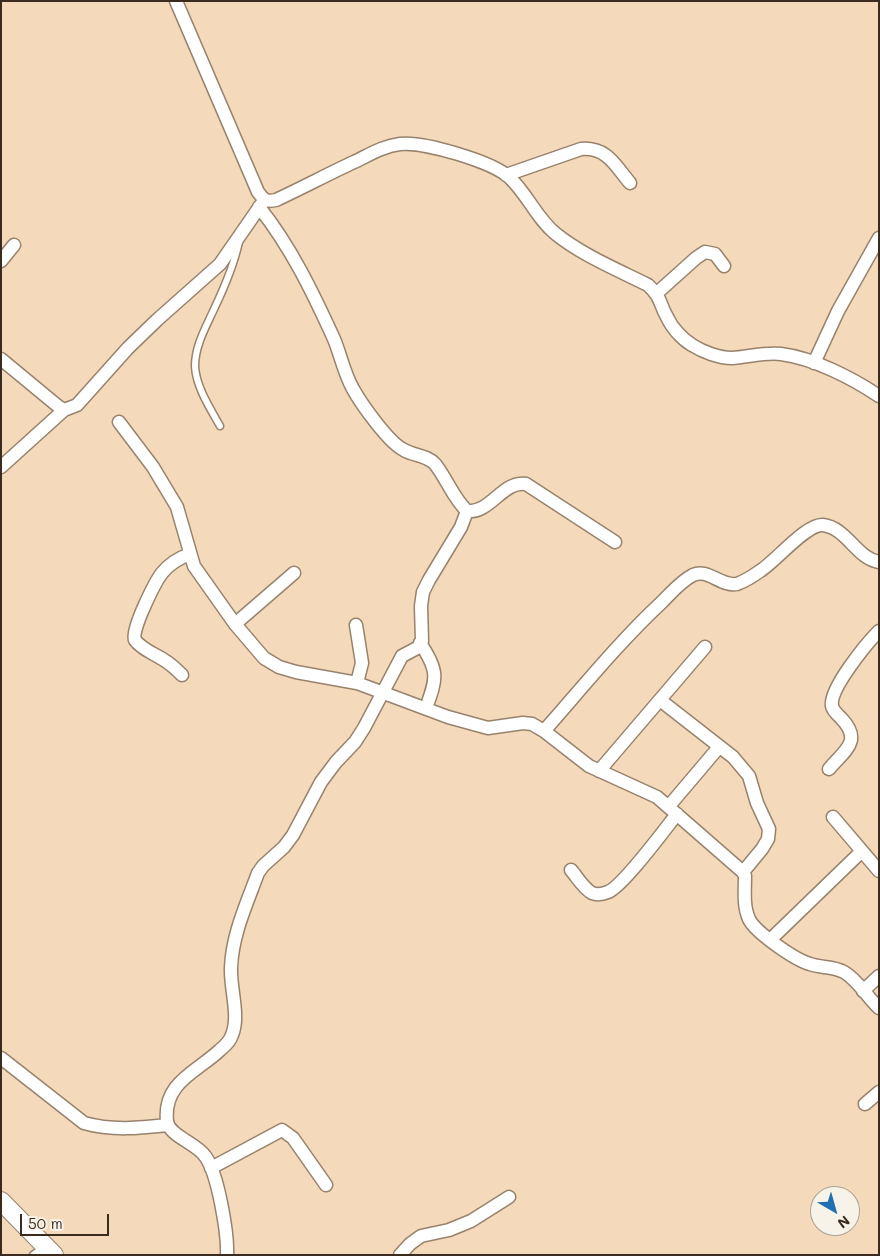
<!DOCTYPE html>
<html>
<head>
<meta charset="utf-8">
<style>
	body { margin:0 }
	#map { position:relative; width:880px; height:1256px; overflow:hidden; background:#f4d9bb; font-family:Mali,sans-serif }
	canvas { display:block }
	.frame { position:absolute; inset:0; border:2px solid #3b2a1e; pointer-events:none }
	.north { position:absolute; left:810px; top:1186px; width:50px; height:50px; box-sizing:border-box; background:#f7f3e8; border:1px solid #aca397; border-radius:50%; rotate:142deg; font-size:14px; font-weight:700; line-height:20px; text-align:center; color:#3b2a1e }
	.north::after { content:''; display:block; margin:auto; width:18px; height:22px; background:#1f6fb2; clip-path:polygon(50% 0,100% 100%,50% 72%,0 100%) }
	.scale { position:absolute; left:20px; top:1214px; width:89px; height:22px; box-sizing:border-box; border:2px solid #3b2a1e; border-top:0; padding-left:6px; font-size:15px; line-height:18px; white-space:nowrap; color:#3b2a1e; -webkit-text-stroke:4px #f7f3e8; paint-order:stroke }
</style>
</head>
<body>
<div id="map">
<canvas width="880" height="1256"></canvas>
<div class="frame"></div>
<div class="north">N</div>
<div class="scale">50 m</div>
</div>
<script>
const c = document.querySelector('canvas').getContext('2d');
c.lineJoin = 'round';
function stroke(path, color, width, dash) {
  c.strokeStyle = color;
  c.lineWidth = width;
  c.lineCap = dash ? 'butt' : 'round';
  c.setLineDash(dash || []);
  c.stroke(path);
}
const lane = new Path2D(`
	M220,426C210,408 196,387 195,366C195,345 207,325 215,307C225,286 234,264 239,242
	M33,1255L44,1247`);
const street = new Path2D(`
	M176,1L258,192C264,200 266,202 276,200C302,188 328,174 354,162C369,155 383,146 400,144C423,141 494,162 510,178C528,195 537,219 556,234C582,255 618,270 648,285C662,298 659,303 667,317C672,328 682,339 692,345C703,352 719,358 732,358C748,357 765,352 781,354C813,358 852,378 879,396
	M506,175L581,149C607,147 615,165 630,183
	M259,207C291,247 313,293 334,339C341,356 344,373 353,389C362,405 389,443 404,450C414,456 427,455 435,464C447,479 453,498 467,511C490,514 503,480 526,484L615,542
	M1,261L14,245
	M657,293L696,258L705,252L715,254L724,266
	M1,359L59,407L64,410L77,405L128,348L157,320L220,264L263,202
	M814,363L838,311L879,238
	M119,422L153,467L177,507L194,566L235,624L264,658L279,667L296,672L357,683L448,717L488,728L523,723L532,724L544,731L589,766L657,797L743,872L745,876C745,890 743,906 749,919C755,932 795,960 810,964C821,968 833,966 844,972C858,980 867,997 879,1008
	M1,467L64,410
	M235,624L294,573
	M356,625L362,663L357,683
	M420,643C439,671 437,678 426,708
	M182,675C176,669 171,664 164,660C155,654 141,649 135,640C130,632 155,582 162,573C170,563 179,558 190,554
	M660,700L733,757L749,776L757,803L769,829L768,839L762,849L743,872
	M544,731C582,688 619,642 662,602C671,593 681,581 693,575C708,568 721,587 737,584C745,581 753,576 760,571C775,562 807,523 823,525C847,528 856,558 879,562
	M829,769C845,750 863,741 841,718C838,715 833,711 832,706C829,689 867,643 879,631
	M599,771L705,647
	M669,806L719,747
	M833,817L879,871
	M571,870C577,877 584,889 592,893C597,895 603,894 608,892C623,886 665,829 677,814
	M770,940L862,851
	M863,991L879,976
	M1,1058L84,1123C112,1131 140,1128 168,1125
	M865,1104L879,1092
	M211,1168L282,1130L293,1138L326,1185
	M227,1255C228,1234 218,1173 205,1156C196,1143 169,1136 167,1121C163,1082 197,1072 220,1050C225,1046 230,1041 232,1035C240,1016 230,988 231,968C232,935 247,903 258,873L263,866L284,847L293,835L321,782L336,762L355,742L364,728L402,656L419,647L422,641L421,606L423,592L429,580L461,527L467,511
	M400,1255L410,1244L421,1236L449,1230L471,1221L509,1197`);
const secondary = new Path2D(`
	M1,1201L54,1255`);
stroke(lane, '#98826c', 9);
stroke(street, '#98826c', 15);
stroke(secondary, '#98826c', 20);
stroke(lane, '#fff', 6);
stroke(street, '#fff', 12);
stroke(secondary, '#fff', 18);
</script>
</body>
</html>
